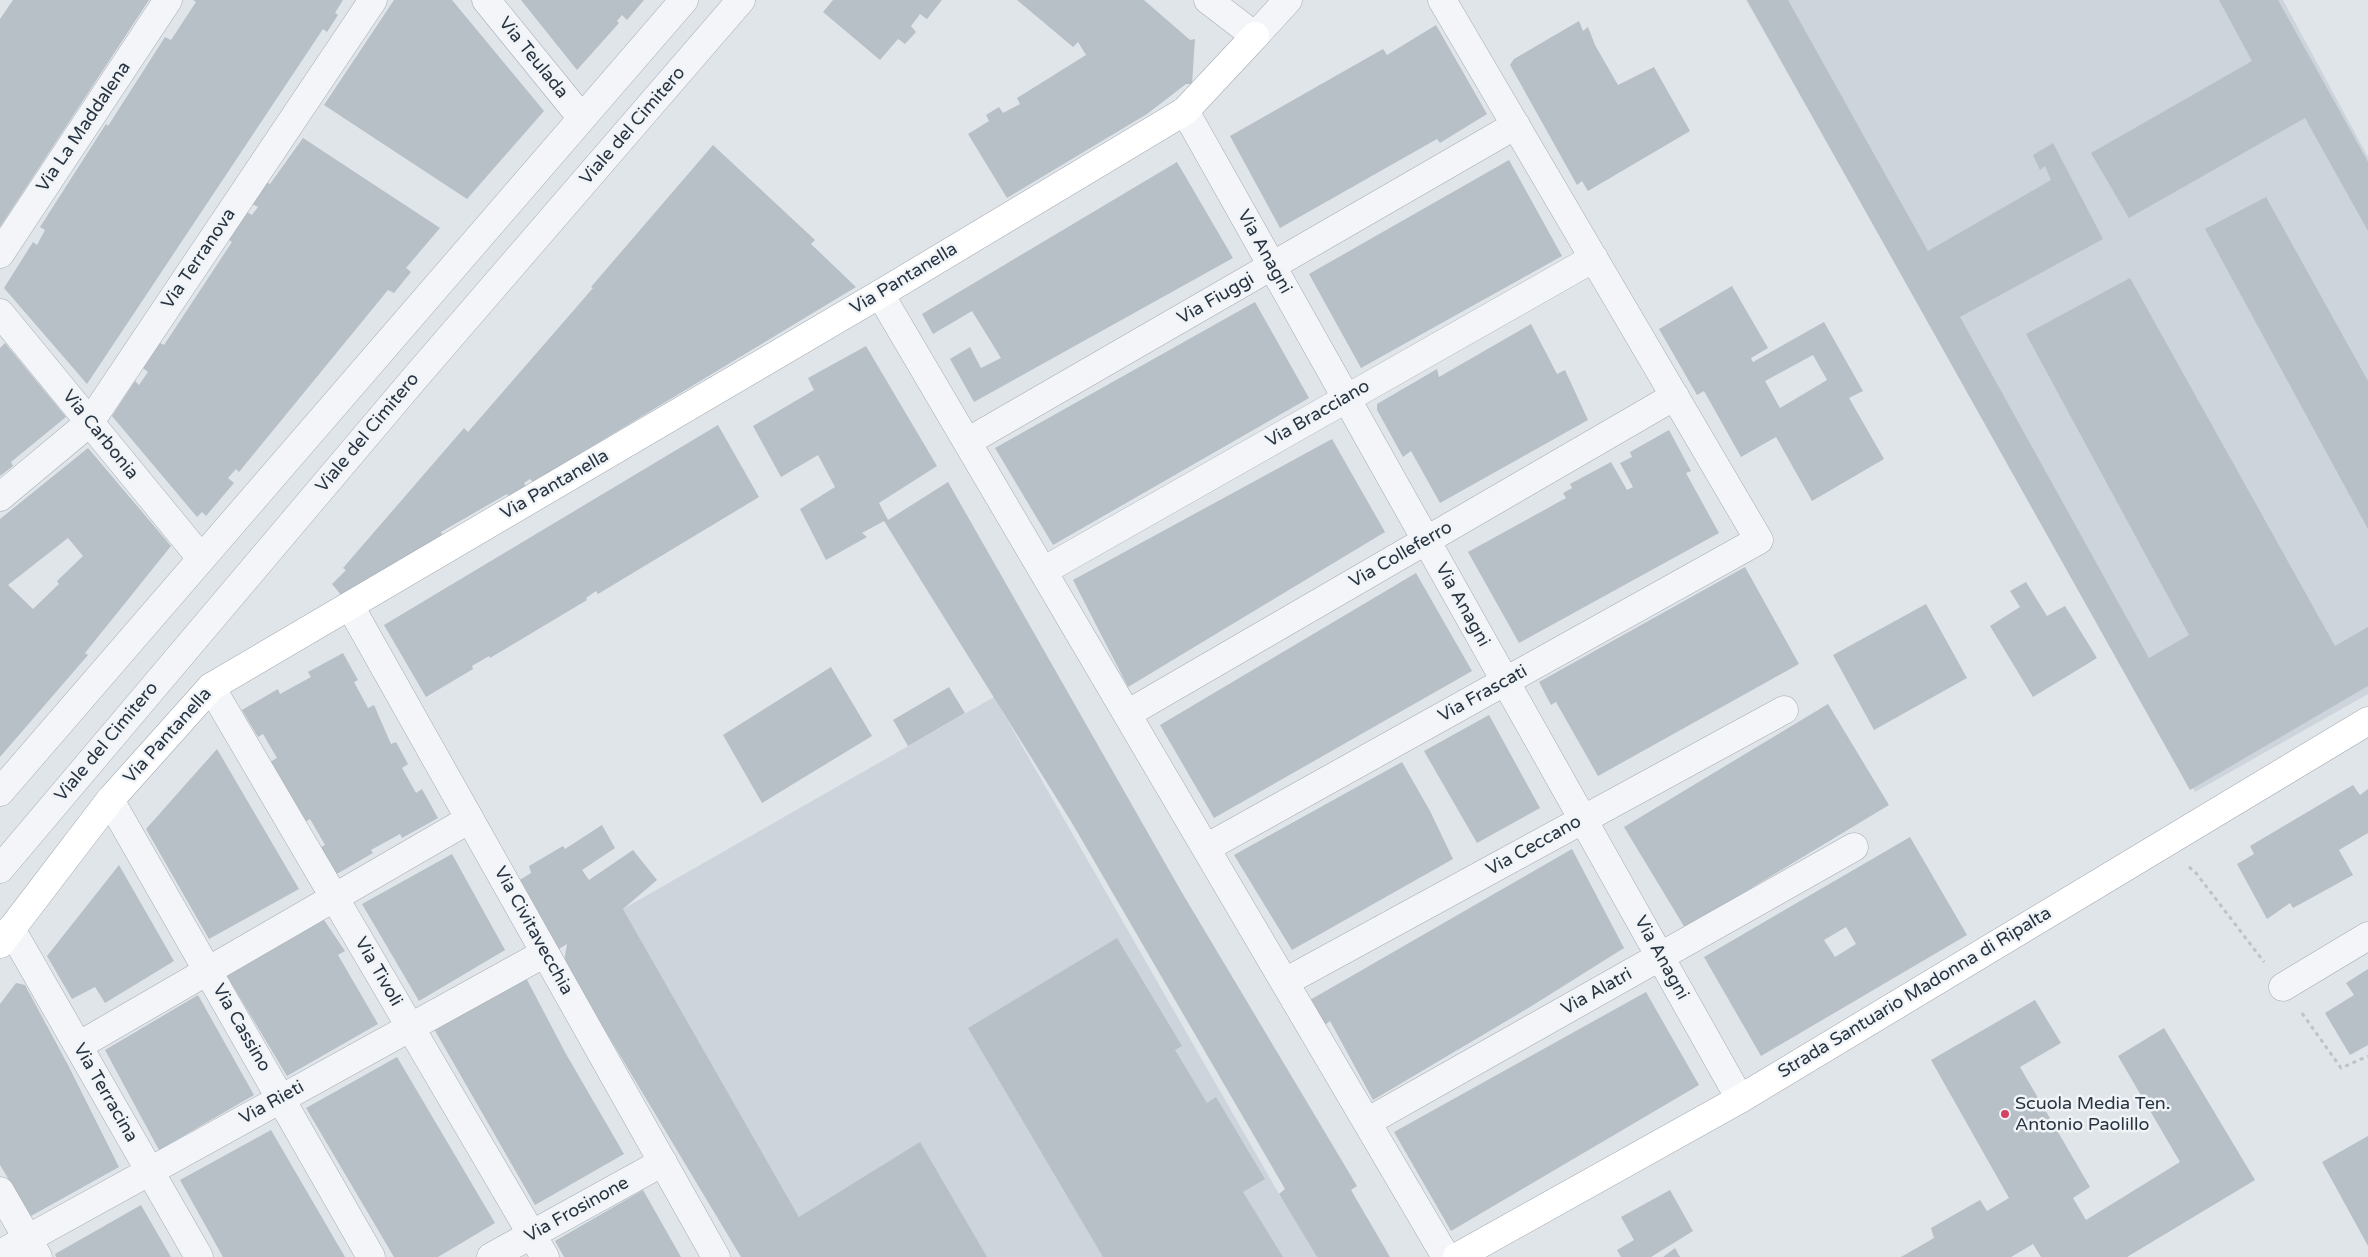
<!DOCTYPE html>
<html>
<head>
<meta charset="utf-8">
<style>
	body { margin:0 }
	canvas { display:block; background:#e0e5ea }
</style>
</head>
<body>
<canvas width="2368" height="1257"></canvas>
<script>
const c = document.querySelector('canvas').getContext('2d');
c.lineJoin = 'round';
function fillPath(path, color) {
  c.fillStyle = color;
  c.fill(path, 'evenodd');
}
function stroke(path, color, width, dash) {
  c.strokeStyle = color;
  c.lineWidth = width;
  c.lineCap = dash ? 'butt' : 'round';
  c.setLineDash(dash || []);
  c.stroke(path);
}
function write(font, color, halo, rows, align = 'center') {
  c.font = font + ' "Varela Round",sans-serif';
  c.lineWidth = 5;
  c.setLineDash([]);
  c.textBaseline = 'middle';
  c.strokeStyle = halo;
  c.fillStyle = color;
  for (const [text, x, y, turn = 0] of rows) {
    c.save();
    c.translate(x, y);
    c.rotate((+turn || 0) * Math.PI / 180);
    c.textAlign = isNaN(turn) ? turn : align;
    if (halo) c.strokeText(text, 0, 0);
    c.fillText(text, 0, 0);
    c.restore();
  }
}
fillPath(new Path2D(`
	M1746,0H2283L2368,157V694L2195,792Z
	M994,697L1279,1194L1317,1257H822L623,909Z`), '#ced4dc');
fillPath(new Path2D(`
	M13,0H149L0,227V19Z
	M193,0H343L335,13L338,15L327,32L323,29L87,384L4,288L33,242L37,245L45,230L40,227L106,124L108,126L165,37L171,40L196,2Z
	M394,0H452L544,111L467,199L324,105Z
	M521,0H644L627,20L622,15L617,21L619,23L577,70Z
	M833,0H942L927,19L920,14L911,26L916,32L905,44L898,39L880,60L823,12Z
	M1017,0H1144L1190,40L1195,39L1192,84H1186L1147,114L1007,198L968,134L989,121L986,115L999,107L1003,113L1020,104L1017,98L1086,55L1078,42L1073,47Z
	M1747,0H1788L1928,251L2051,180L2045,166L2040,170L2033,155L2053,143L2103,239L1960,317L2149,658L2189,635L2026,334L2130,278L2335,646L2368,627V686L2190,790Z
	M2219,0H2278L2368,162V231L2305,118L2129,218L2091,153L2252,61Z
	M1579,21L1583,31L1588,27L1595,45L1618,85L1654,67L1690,131L1588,191L1582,181L1577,185L1510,65L1514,59Z
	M1436,25L1487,114L1440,143L1437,139L1280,228L1230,136L1383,49L1387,55Z
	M303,138L440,228L406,268L411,272L394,293L388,290L239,472L236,469L228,478L234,483L206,516L202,512L197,517L112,416L135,381L139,385L148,372L143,368L160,343L164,345L232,242L228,239L247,212L252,215L258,207L252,204L266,182L270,184Z
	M713,145L815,240L811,244L856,287L533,482L530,479L524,483L527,488L510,499L507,494L441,532L443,537L345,600L332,584L346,570L343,568L464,428L468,432L593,288L591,287Z
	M1509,160L1562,256L1361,368L1309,274Z
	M1177,162L1233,258L974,402L950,359L970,347L981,368L1001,358L972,311L933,334L922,314Z
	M2266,197L2368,381V529L2205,229Z
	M1732,286L1768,348L1751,358L1753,362L1824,322L1863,391L1849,398L1884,459L1812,501L1776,437L1741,457L1704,391L1697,395L1659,329ZM1813,355L1827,380L1780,408L1765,381Z
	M1255,302L1309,398L1053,545L995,448Z
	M1531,324L1557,374L1565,370L1588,420L1440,503L1411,451L1403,457L1377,410V404L1437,369L1439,377Z
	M5,343L66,417L11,462L13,466L0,476V348Z
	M866,346L937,466L879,503L888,520L948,482L1181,891L1357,1186L1351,1190L1390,1257H1317L1279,1194L1285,1189L1072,823L884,521L862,533L867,537L826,560L800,509L835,487L818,455L781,477L753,426L814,390L808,378Z
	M718,425L759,497L598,594L596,591L586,598L587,600L490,658L489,656L472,666L473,669L426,697L384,625Z
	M1669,430L1691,471L1686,473L1719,533L1519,643L1468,552L1566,498L1563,493L1572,488L1570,484L1611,462L1627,490L1633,487L1620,463L1632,457L1630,452Z
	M1332,439L1385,532L1128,687L1073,580Z
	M88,448L171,546L85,653L88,655L0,757V519ZM68,538L83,556L57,581L59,584L33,609L8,585Z
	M1745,567L1799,664L1598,776L1556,702L1551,705L1539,682Z
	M1416,573L1472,671L1214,818L1160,725Z
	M2026,582L2047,616L2065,606L2097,658L2033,697L1990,626L2020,607L2010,591Z
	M1926,604L1967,678L1874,730L1833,655Z
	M343,653L358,680L354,682L368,708L374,705L391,744L396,742L408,764L402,768L416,793L422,789L438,818L402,838L400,834L371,850L373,853L335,875L319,848L325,845L310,819L305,822L270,762L277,758L263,734L258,737L242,710L278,689L280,694L311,677L308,672Z
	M831,667L872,736L762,803L723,735Z
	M949,687L965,713L908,746L893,720Z
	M1828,704L1889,805L1685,928L1624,827Z
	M1489,715L1540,808L1477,843L1424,751Z
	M217,749L299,889L209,939L146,829Z
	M1402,762L1430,811L1453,859L1292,950L1234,855Z
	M2353,785L2360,795L2368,789V833L2339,850L2353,875L2293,908L2290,903L2267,919L2237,864L2254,854L2250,846Z
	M602,825L615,848L582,870L589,880L633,850L657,880L623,909L799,1217L920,1142L987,1257H741L564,962L567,944L549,955L515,883L531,873L529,866L563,846L565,849Z
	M1910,837L1967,935L1761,1056L1704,957ZM1846,927L1856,944L1835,957L1824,940Z
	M1572,849L1624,948L1530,1007L1373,1100L1330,1021L1325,1025L1310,1000Z
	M452,854L505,950L419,1001L362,904Z
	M119,865L174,961L105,1003L95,987L72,999L47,956Z
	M324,920L345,951L338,955L378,1024L287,1076L227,976Z
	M1117,938L1182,1046L1175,1050L1207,1103L1216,1097L1265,1179L1243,1192L1283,1257H1103L968,1028Z
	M2368,969V1045L2350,1055L2325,1013L2354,995L2346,983Z
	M525,976L566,1054L624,1154L535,1205L434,1029Z
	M16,983L25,985L68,1065L119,1167L31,1216L0,1165V1004Z
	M1646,992L1699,1085L1451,1231L1394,1132Z
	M198,995L254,1095L159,1150L105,1050Z
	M2035,1000L2061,1043L2020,1067L2090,1187L2073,1198L2086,1220L2180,1162L2118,1056L2164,1028L2255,1180L2127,1257H2041L2033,1244L2011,1257H1901L1934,1238L1931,1228L1980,1200L1987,1211L2009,1198L1931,1060Z
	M397,1057L495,1223L438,1257H394L306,1108Z
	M271,1130L345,1257H223L180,1180Z
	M2368,1136V1246L2322,1162Z
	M643,1190L681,1257H564L555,1241Z
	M1670,1190L1693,1231L1651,1257H1621L1617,1250L1634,1240L1621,1217Z
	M141,1205L171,1257H56L55,1254Z
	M1675,1248L1680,1257H1663Z`), '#b7bfc7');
const street = new Path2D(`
	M486,0L581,117
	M1208,0L1255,36L1288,0
	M1185,111L1740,1099
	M0,254L168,0
	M880,294L1446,1257
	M0,313L201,558
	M967,442L1516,125
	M0,497L90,422L373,0
	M1043,571L1594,258
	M350,606L716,1257
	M211,687L545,1257
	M1127,714L1675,396
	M0,792L684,0
	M110,800L371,1257
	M1206,848L1759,540L1442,0
	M0,869L414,379L741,0
	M11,929L199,1257
	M1285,982L1784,710
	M2283,987L2368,936
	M78,1046L470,819
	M1367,1122L1854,847
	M0,1191L38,1257
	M0,1254L545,953
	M491,1257L663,1162`);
const secondary = new Path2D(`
	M0,944L110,800L211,687L880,294L1185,111L1255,36
	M1457,1257L1740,1099L2368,721`);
stroke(street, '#a5acb4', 29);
stroke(secondary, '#a5acb4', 29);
stroke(new Path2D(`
	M2189,867L2196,873L2264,962
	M2302,1013L2341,1068L2368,1056`), '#bec3c9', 3, [4, 4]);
stroke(street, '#f3f5f8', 28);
stroke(secondary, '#fff', 28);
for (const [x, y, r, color] of [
	[2005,1114,5,"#d34165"]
]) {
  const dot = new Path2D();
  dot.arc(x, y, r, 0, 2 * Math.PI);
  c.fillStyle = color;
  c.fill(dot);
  stroke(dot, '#f0f4f7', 2);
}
write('18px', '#283442', '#f0f4f7', [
	["Via Teulada",533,58,51],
	["Viale del Cimitero",633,126,-49],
	["Via La Maddalena",84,127,-56],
	["Via Anagni",1264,252,61],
	["Via Terranova",199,259,-56],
	["Via Pantanella",904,279,-31],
	["Via Fiuggi",1216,299,-30],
	["Via Bracciano",1318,414,-30],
	["Viale del Cimitero",368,433,-50],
	["Via Carbonia",100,435,51],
	["Via Pantanella",555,485,-30],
	["Via Colleferro",1401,555,-30],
	["Via Anagni",1462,605,61],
	["Via Frascati",1483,694,-29],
	["Via Pantanella",168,736,-48],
	["Viale del Cimitero",107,742,-50],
	["Via Ceccano",1534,846,-29],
	["Via Civitavecchia",533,931,61],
	["Via Anagni",1661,958,61],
	["Via Tivoli",378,972,60],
	["Via Alatri",1597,992,-29],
	["Strada Santuario Madonna di Ripalta",1915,993,-31],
	["Via Cassino",241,1028,60],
	["Via Terracina",105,1093,60],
	["Via Rieti",272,1103,-29],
	["Via Frosinone",577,1210,-29]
]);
write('18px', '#283442', '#f0f4f7', [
	["Scuola Media Ten.",2015,1104],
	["Antonio Paolillo",2015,1125]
], 'left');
</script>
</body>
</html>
